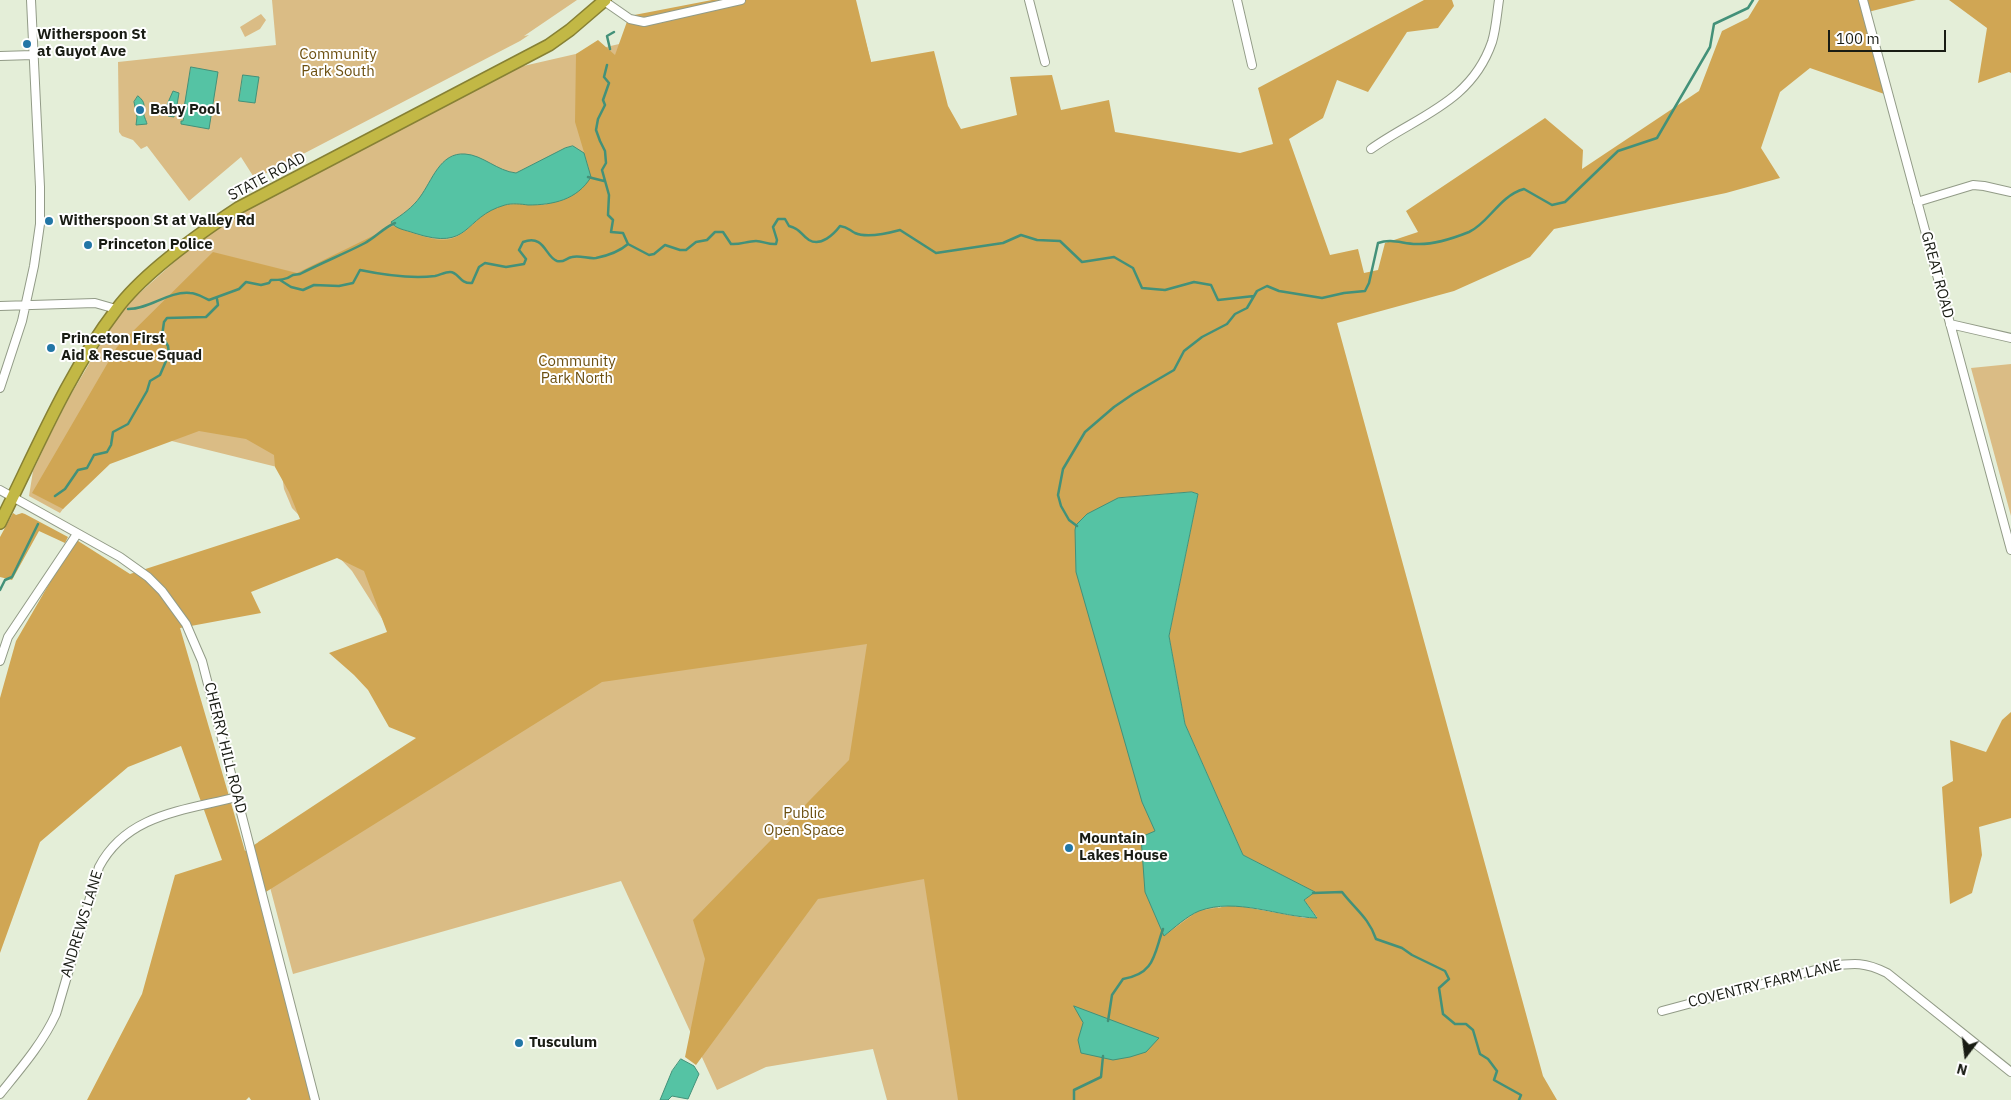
<!DOCTYPE html>
<html>
<head>
<meta charset="utf-8">
<style>
	body { margin:0 }
	#map { position:relative; width:2011px; height:1100px; overflow:hidden; background:#e4eed8; font-family:"IBM Plex Sans",sans-serif }
	canvas { display:block }
	.north { position:absolute; left:1941px; top:1030px; width:50px; height:50px; -webkit-text-stroke:4px #fff; paint-order:stroke; rotate:195deg; font-size:14px; font-weight:700; line-height:20px; text-align:center; color:#191c14 }
	.north::after { content:''; display:block; margin:auto; width:18px; height:22px; background:#191c14; clip-path:polygon(50% 0,100% 100%,50% 72%,0 100%) }
	.scale { position:absolute; left:1828px; top:30px; width:118px; height:22px; box-sizing:border-box; border:2px solid #191c14; border-top:0; padding-left:6px; font-size:15px; line-height:18px; white-space:nowrap; color:#191c14; -webkit-text-stroke:4px #fff; paint-order:stroke }
</style>
</head>
<body>
<div id="map">
<canvas width="2011" height="1100"></canvas>
<div class="north">N</div>
<div class="scale">100 m</div>
</div>
<script>
const c = document.querySelector('canvas').getContext('2d');
c.lineJoin = 'round';
function fillPath(path, color) {
  c.fillStyle = color;
  c.fill(path, 'evenodd');
}
function stroke(path, color, width, dash) {
  c.strokeStyle = color;
  c.lineWidth = width;
  c.lineCap = dash ? 'butt' : 'round';
  c.setLineDash(dash || []);
  c.stroke(path);
}
function write(font, color, halo, rows, align = 'center') {
  c.font = font + ' "IBM Plex Sans",sans-serif';
  c.lineWidth = 4;
  c.setLineDash([]);
  c.textBaseline = 'middle';
  c.strokeStyle = halo;
  c.fillStyle = color;
  for (const [text, x, y, turn = 0] of rows) {
    c.save();
    c.translate(x, y);
    c.rotate((+turn || 0) * Math.PI / 180);
    c.textAlign = isNaN(turn) ? turn : align;
    if (halo) c.strokeText(text, 0, 0);
    c.fillText(text, 0, 0);
    c.restore();
  }
}
fillPath(new Path2D(`
	M272,0H577L524,36L529,35L520,41L255,179L241,157L189,201L147,146L141,149L133,140L122,136L119,132L118,62L276,45Z
	M855,2L888,124L1299,1100H887L873,1049L766,1067L717,1090L621,881L293,974L258,842L430,739L412,666L352,571L292,508L284,489L281,468L107,425L79,487L60,513L29,496L33,471L48,439L70,396L115,320L133,299L182,255L225,223L266,199L519,67L789,5Z
	M261,14L266,20L260,29L245,37L240,27Z
	M2011,364V516L1971,368Z`), '#dabc85');
fillPath(new Path2D(`
	M712,0H856L871,62L934,51L948,106L961,129L1017,115L1010,77L1052,75L1061,110L1109,100L1115,132L1240,153L1273,144L1258,88L1424,0H1452L1454,6L1438,28L1407,32L1368,92L1337,80L1323,118L1289,139L1330,255L1358,249L1364,273L1378,270L1385,243L1418,232L1406,211L1545,118L1583,150L1582,169L1699,91L1722,31L1748,18L1759,0H1916L1868,12L1890,96L1810,68L1780,92L1761,148L1780,178L1726,193L1554,229L1530,257L1454,291L1337,323L1543,1076L1557,1100H958L924,879L818,899L696,1065L685,1057L705,959L693,920L849,760L867,644L602,682L261,895L314,1100H251L249,1097L246,1100H87L142,994L175,875L222,860L181,746L128,767L40,842L0,953V698L16,641L75,539L130,574L300,519L289,492L275,467L274,455L246,439L199,431L110,464L63,509L32,493L117,347L213,252L297,273L393,226C408,231 435,243 450,239C467,235 477,217 491,210C508,201 527,205 545,205L589,169L575,122L576,54L598,40L615,55L629,16ZM1192,492L1198,494L1169,636L1185,724L1243,855L1314,892L1304,900L1317,917L1305,918L1234,905L1198,911L1164,936L1145,892V877L1155,831L1142,802L1118,498ZM337,558L364,571L387,632L329,653L354,675L368,690L389,727L416,738L245,851L180,628L261,613L251,592Z
	M1949,0H2011V73L2009,72L1978,83L1987,28Z
	M13,513L16,515L22,513L25,514L68,537L65,543L39,531L12,580L0,577V537Z
	M2011,712V818L1979,827L1982,855L1972,893L1950,904L1942,787L1953,781L1950,740L1986,752L2002,720Z`), '#d0a654');
const water = new Path2D(`
	M191,67L218,72L209,129L181,124V121H183L185,111L175,109L174,117L168,116L166,107L173,91L179,93L177,105L184,106Z
	M243,75L259,77L255,103L239,101Z
	M138,96C147,103 143,106 144,115C144,116 147,123 147,124L136,125L137,117L134,102Z
	M573,146L584,153L591,177C577,200 553,205 528,205C521,204 512,203 505,205C462,217 472,252 414,233C406,230 395,229 391,222C402,215 413,207 420,197C432,181 440,152 465,154C483,155 497,171 516,173L565,148Z
	M1192,492L1198,494L1169,636L1185,724L1243,855L1315,892L1304,900L1317,918C1278,917 1237,897 1199,911C1187,916 1174,928 1164,936L1145,892L1141,837L1155,831L1142,802L1076,572L1075,530L1076,525L1087,514L1118,498Z
	M1074,1006L1159,1038L1146,1052L1130,1057L1113,1060L1081,1053L1078,1040L1083,1023Z
	M681,1059L694,1066L699,1074L688,1099L672,1096L668,1100H660L672,1071Z`);
fillPath(water, '#55c3a4');
stroke(water, '#439179', 1);
stroke(new Path2D(`
	M610,49L607,36L614,32
	M607,65L604,77L609,83L603,100L605,105L598,119L596,130L600,141L605,151L606,163L602,170L609,195L608,215L613,220L611,232L623,233L628,244
	M588,177L604,181
	M280,280L291,287L303,290L314,285L339,286L353,283L360,270C384,275 410,279 435,276C440,275 445,272 450,272C459,272 459,284 472,283L479,267L485,263L506,267L524,264L526,259L519,250L523,242C545,234 545,257 557,261C564,263 566,258 572,257C580,255 588,259 596,258C606,256 620,251 628,244L649,255L654,254L665,245L680,250H686L696,242L707,240L715,232H723L731,244C740,245 747,241 756,241C763,241 769,245 776,244L777,240L773,227L778,219H785L789,226C801,229 800,234 809,240C821,247 834,234 840,226C848,227 849,230 855,233C866,238 889,233 900,230L936,253L1003,243L1021,235L1037,240L1060,241L1082,262L1114,257L1133,268L1142,288L1165,290L1194,282L1211,285L1218,300L1254,296
	M128,309C150,309 168,291 190,293C197,293 204,298 209,300L239,289L246,282L261,285L269,283L271,280C279,280 286,280 293,275L300,274C321,263 344,254 365,243C376,237 383,228 395,223
	M55,496L65,489L78,470L87,468L94,455L107,452L111,445L113,432L128,424L147,391L150,381L160,375L169,354L168,346L162,336L164,322L167,318L206,317L218,305L217,299
	M1077,526L1069,520L1061,506L1058,495L1063,469L1085,432L1114,407L1133,394L1174,370L1184,351L1202,337L1227,324L1235,314L1247,308L1257,291L1267,286L1279,291L1322,298L1344,293L1365,291L1369,283L1378,243C1392,238 1403,244 1416,244C1433,245 1454,238 1469,232C1489,223 1499,196 1524,189L1552,205L1565,202L1618,151L1657,138L1710,47L1714,24L1748,8L1753,0
	M0,590L5,580L12,577L38,524
	M1313,893L1342,892C1355,909 1369,918 1376,939L1402,948L1412,955L1445,971L1449,979L1439,988L1443,1014L1455,1024H1466L1473,1030L1480,1054L1488,1059L1497,1071L1494,1080L1521,1095L1519,1100
	M1108,1021L1112,995L1123,979C1155,974 1154,954 1163,929
	M1074,1100V1090L1101,1077L1103,1056`), '#439179', 2.5);
const minor = new Path2D(`
	M1029,0L1045,62
	M1237,0L1252,65
	M1863,0L2011,550
	M604,1L630,19L644,22L741,0
	M0,56L33,55
	M1371,149C1417,116 1471,103 1492,42C1496,29 1497,13 1499,0
	M1917,202L1973,185L1984,186L2011,192
	M0,306L95,303L116,309
	M1950,324L2011,338
	M0,388L22,321L34,266L40,224V187L31,0
	M0,490L120,557L148,577L162,591L186,624L202,661L315,1100
	M0,661L8,637L77,534
	M1662,1011L1830,966C1855,963 1865,962 1887,973L2011,1072
	M0,1094C21,1068 42,1044 56,1014L99,867C127,814 183,811 237,797`);
const highway = new Path2D(`
	M0,523C35,453 68,373 116,310C143,273 200,233 238,208L549,45L570,30L605,0`);
stroke(minor, '#929b87', 10);
stroke(highway, '#878134', 14);
stroke(minor, '#fff', 8);
stroke(highway, '#c2b845', 11);
for (const [x, y, r, color] of [
	[27,44,5,"#2276a6"],
	[140,110,5,"#2276a6"],
	[49,221,5,"#2276a6"],
	[88,245,5,"#2276a6"],
	[51,348,5,"#2276a6"],
	[1069,848,5,"#2276a6"],
	[519,1043,5,"#2276a6"]
]) {
  const dot = new Path2D();
  dot.arc(x, y, r, 0, 2 * Math.PI);
  c.fillStyle = color;
  c.fill(dot);
  stroke(dot, '#fff', 2);
}
write('bold 15px', '#191c14', '#fff', [
	["Witherspoon St",37,35],
	["at Guyot Ave",37,52],
	["Baby Pool",150,110],
	["Witherspoon St at Valley Rd",59,221],
	["Princeton Police",98,245],
	["Princeton First",61,339],
	["Aid & Rescue Squad",61,356],
	["Mountain",1079,839],
	["Lakes House",1079,856],
	["Tusculum",529,1043]
], 'left');
write('15px', '#6c4f10', '#fff', [
	["Community",338,55],
	["Park South",338,72],
	["Community",577,362],
	["Park North",577,379],
	["Public",804,814],
	["Open Space",804,831]
]);
write('15px', '#191c14', '#fff', [
	["STATE ROAD",267,177,-28],
	["GREAT ROAD",1937,275,75],
	["CHERRY HILL ROAD",225,748,76],
	["ANDREWS LANE",82,924,-73],
	["COVENTRY FARM LANE",1765,984,-14]
]);
</script>
</body>
</html>
